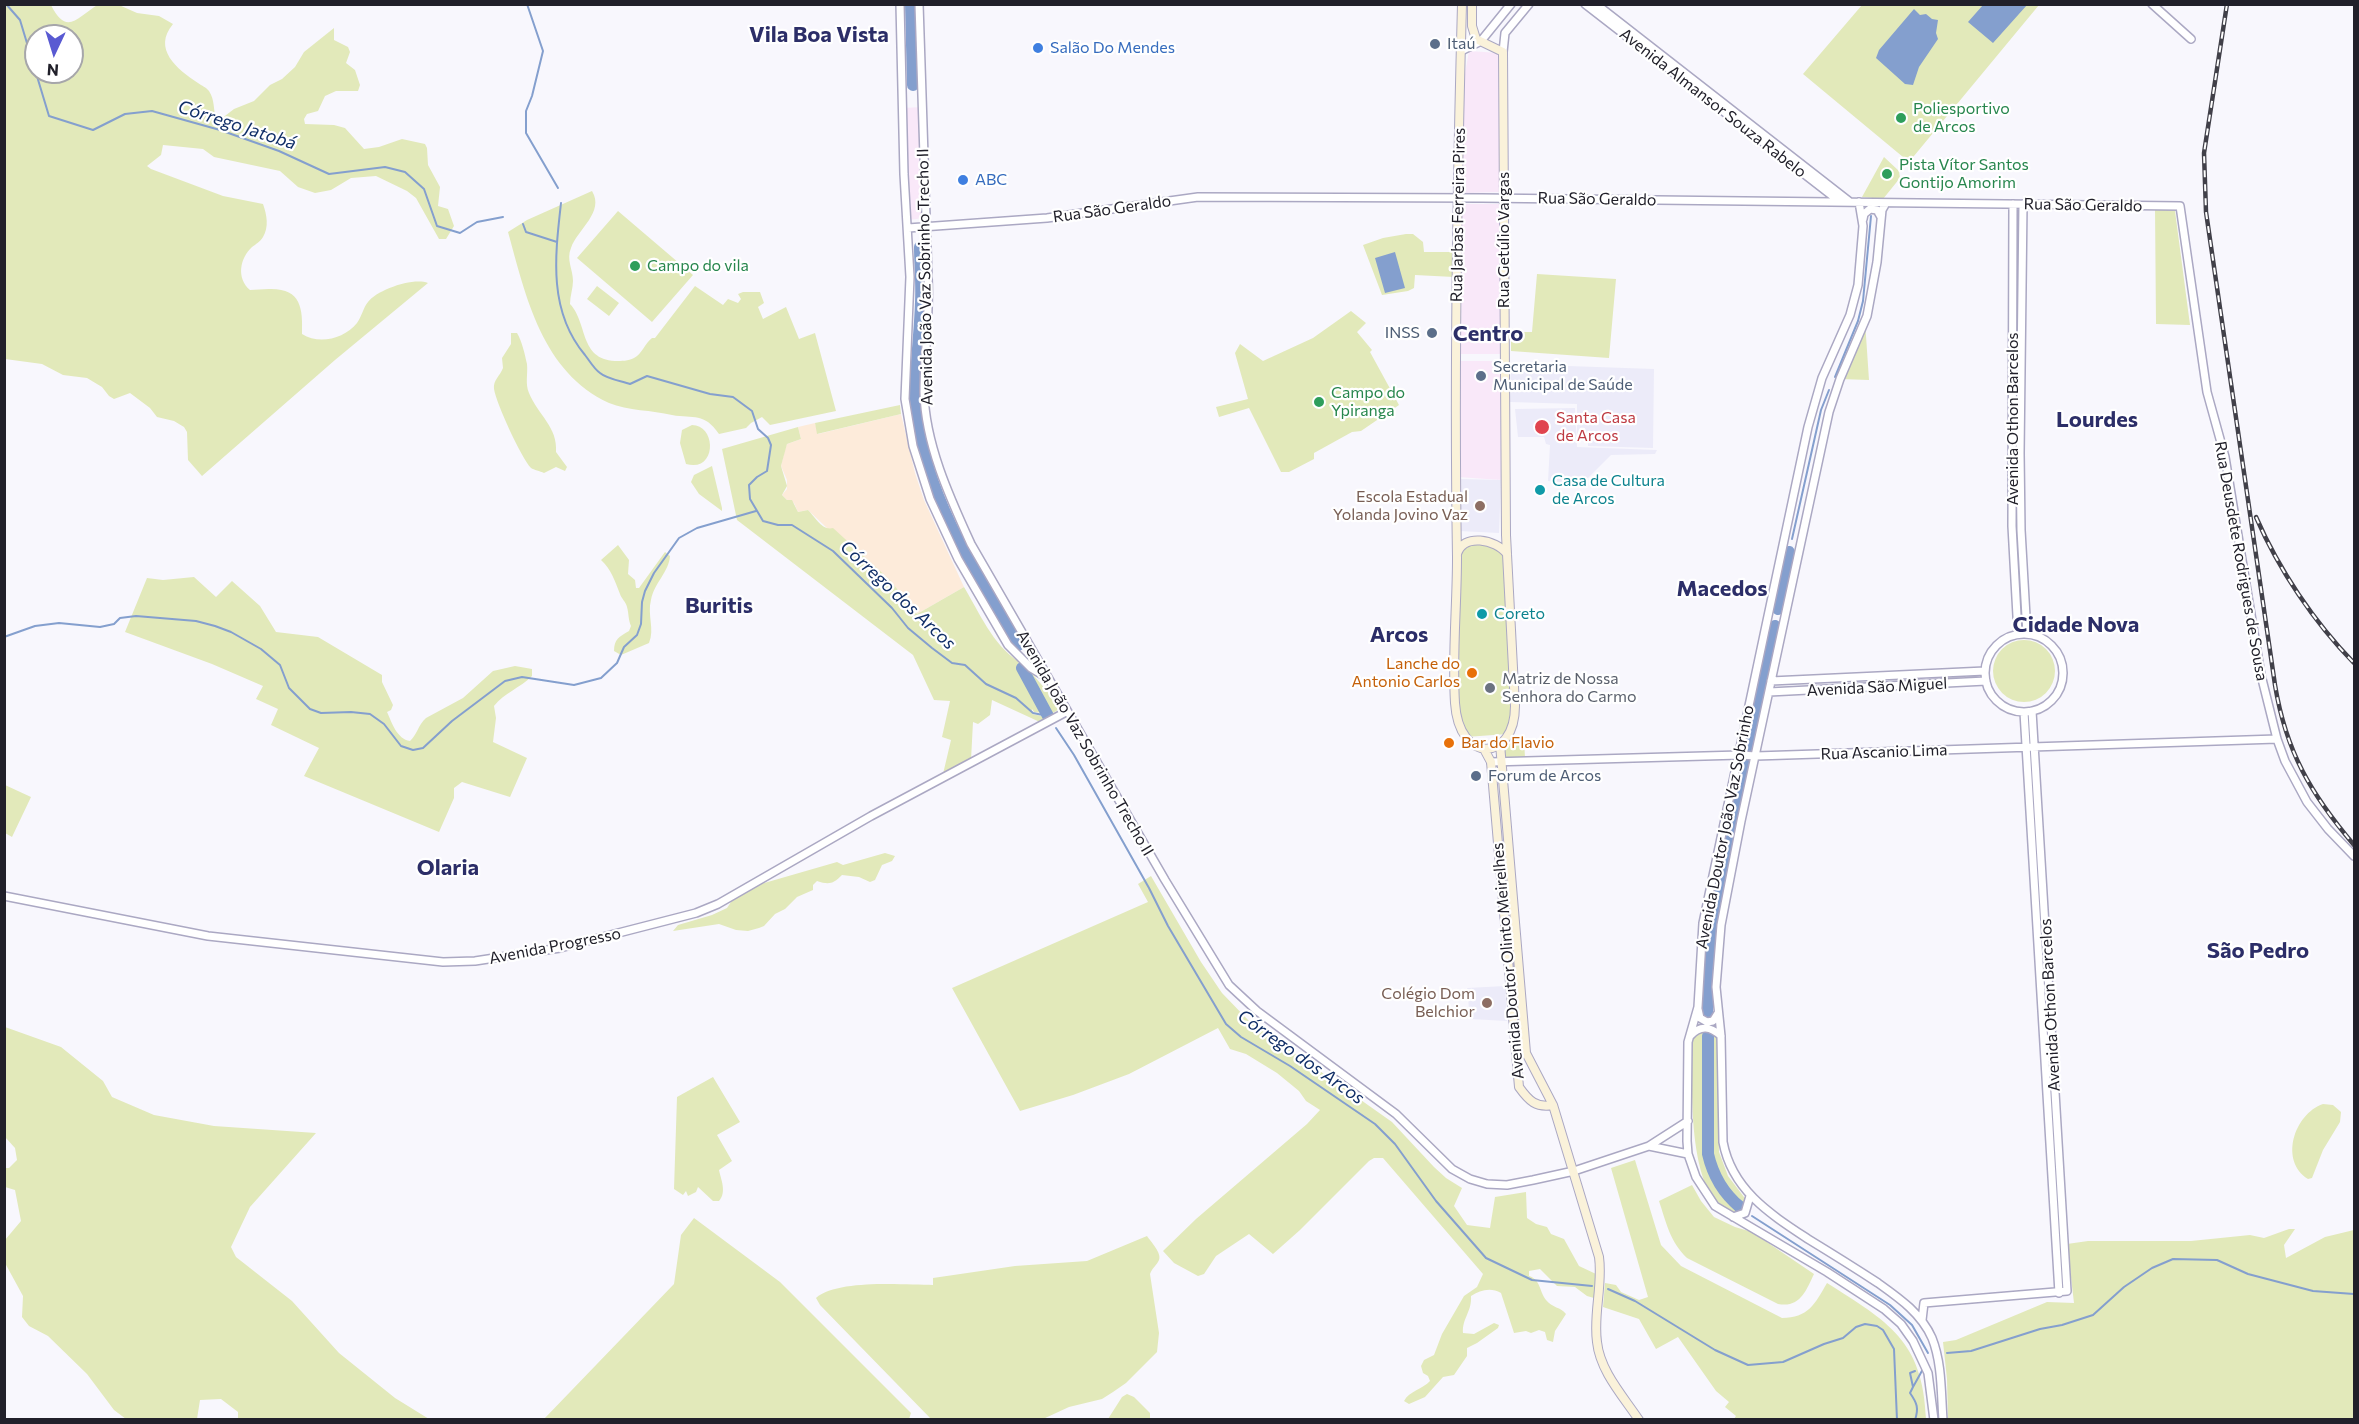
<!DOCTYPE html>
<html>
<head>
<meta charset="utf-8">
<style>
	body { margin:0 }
	#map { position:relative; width:2359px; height:1424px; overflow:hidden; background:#f8f7fd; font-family:Commissioner,sans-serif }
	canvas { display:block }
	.frame { position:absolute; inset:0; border:6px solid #21202a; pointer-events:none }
	.north { position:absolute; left:24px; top:24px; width:60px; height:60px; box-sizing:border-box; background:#fff; border:2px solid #a6a6aa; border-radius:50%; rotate:184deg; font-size:16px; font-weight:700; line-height:24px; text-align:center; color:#21202a }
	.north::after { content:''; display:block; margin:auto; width:21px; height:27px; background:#595ad2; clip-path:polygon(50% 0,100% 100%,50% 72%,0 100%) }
</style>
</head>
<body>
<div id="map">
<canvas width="2359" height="1424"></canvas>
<div class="frame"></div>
<div class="north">N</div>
</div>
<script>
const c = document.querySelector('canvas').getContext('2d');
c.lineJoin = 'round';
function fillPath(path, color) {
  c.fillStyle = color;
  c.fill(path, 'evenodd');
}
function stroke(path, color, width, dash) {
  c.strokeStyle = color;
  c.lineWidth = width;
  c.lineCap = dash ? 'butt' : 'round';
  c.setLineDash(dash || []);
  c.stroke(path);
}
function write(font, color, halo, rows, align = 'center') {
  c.font = font + ' Commissioner,sans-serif';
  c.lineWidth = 4.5;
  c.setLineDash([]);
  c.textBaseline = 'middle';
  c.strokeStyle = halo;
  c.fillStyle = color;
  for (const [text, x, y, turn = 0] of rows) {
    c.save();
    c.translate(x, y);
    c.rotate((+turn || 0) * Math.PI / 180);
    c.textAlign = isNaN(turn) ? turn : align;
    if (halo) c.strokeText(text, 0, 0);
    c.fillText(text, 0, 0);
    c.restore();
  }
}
fillPath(new Path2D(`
	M1469,51L1499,53L1500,192L1463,193L1464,79Z
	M923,107L926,218L907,220L902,108Z
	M1462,204H1502V354H1461Z
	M1461,361H1501V480L1458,477Z`), '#f9e8f9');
fillPath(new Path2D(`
	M901,414L915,473L924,500L964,587L917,614L808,510L798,512L794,503L787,500L782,495L787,489V480L781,466L785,449L787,444L801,439L798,427L815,423L818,434Z`), '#fdebda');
fillPath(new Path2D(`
	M1511,364L1654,369L1653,448L1588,446V440L1577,439V404L1510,402Z
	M1575,408L1577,447L1657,450L1655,454L1611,455L1586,480L1576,483L1548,481L1550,445L1546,444L1544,437H1518L1515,409Z
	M1461,479L1501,480L1499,533L1459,531Z
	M1505,986L1507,1021L1470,1019L1467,988Z`), '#ecebf9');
fillPath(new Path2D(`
	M99,4L119,5L137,13L159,16L173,24C152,49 177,69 198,83C202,86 206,87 209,91C215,100 213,109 216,118L221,119L234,109L254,101L270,85L282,79L295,67L304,52L334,28V40L348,47L350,52L346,63L355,70L360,85L358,91H336L325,96L318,111L307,114L304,119L305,124L334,125L345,128L364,149L379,147L402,139L425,144L427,148L428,165L440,187L438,206L448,209L454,226L446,239H439L416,198L407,191L376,176L351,178L331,190L315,193L298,187L280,171L214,157L203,149L163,145L161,155L147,166L151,169L223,196L263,204C267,215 269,227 263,237C260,242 256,244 252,247C240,258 236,278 250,290C256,290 262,289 269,289C301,288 303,308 302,334C319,345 344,339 357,323C362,316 363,308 368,302C377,290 413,277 428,283L335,360L202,476L188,460L187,432L184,427L174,421L157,417L150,408L130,393L114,399L109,396L102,387L87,378L63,375L42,364L5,359V5H51C67,37 77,17 99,4ZM36,36H72V72H36Z
	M1862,5H2039L1909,162L1803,74Z
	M1884,157L1899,171L1900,178L1883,199L1862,197Z
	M592,191C605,212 577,230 571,248C566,260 573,269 573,281C573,288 570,296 570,304C588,323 579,359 615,361C622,361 628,361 634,358C642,354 645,343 652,338H655L695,286L723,305L728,299L738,303L741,299L738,294L743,292H760L764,303L758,307L763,319L786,307L799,339L815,333L836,411L770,425L762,417L751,423L746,428L719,434C704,412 694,419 672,415C652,410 628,411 609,403C542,372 526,297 508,232L527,220Z
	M2155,209L2175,211L2190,325L2156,324Z
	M618,211L693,275L652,322L577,258Z
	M1406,234H1413L1423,242L1424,252H1455L1454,277L1415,275L1414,288L1408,291L1382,295L1363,245L1383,238Z
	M1537,274L1616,279L1609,358L1511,351V332H1532Z
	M597,286L619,303L609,316L587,299Z
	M1351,311L1366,323L1357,332L1372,350L1370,352L1399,405L1361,431L1352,432L1314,453V459L1289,472H1281L1249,408L1219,417L1216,407L1248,399L1235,353L1240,344L1263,361L1313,338Z
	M1865,321L1869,380L1840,379Z
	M511,333H517C522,341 525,355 527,364C528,374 525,384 529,393C538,415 558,427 556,452L567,467L565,471L556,467L544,473C540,471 534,470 531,468C522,459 496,403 494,389C493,380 500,376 503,368L502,358L511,344Z
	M900,405L901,414L817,434L815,423Z
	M692,425C717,425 717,473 686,464L680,443L682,430Z
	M798,427L801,439L787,444L781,466L787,486L782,495L787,500H792L798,512L808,510C815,517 822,531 833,528L890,580L917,614L964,587C979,612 993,645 1018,661L1021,672L1043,713L1034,712L1032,709V714L1042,716L1046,721L1042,723L992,700L990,715L978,724L973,722L971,760L943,774L951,740L942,737L950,701L934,700L913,655L737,520L722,449Z
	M712,466L722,508V511L699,494L691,482L694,475Z
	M1492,543L1504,551L1514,706L1507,734L1466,737L1458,719V557L1464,544Z
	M618,545L629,560L628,574L635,580L636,588H639L665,552L670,556C669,572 654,583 651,600C647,615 655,629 649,643L621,655L614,651C614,639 619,637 629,631L631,626C628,619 629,614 627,607C626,602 621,598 620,594C615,581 611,569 601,560Z
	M194,577L216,597L232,581L260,606L276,632L318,637L382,675V682L393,705L391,710L387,712C392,723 397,739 410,741C417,735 418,725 426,718L463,698L493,671L515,666L532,669V676C520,688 504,693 494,706L496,718L493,742L527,758L510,797L462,782L454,788V798L439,832L304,776L319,748L271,725L278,709L256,699L263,686L212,664L125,632L147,578L163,580Z
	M1993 671a31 31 0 1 1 62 0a31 31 0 1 1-62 0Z
	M1023,663L1047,691L1058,710L1051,714L1024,669Z
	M1524,738L1525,758L1505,760L1504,746Z
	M5,785L31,797L12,837L5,833Z
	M885,853L895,856L892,861L882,865L875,880L870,882L859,877L842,875C833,884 829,885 817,881L813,885V890L797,897L785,909L775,914L764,926L759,928L748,931L736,930L719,924L673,931L678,925L712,915L727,908L733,899L747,888L837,862L843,865Z
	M1151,876L1201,962L1222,993L1249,1021L1392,1122L1434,1167L1446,1178L1462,1188L1454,1206L1467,1225L1490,1228L1495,1197L1526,1192L1527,1218L1536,1224L1547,1227L1551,1234L1564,1239L1579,1266L1596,1274L1594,1298L1587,1296L1575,1287L1557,1286L1540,1269L1529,1271V1276C1541,1280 1539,1291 1546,1300C1552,1308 1561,1307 1566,1314L1555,1331L1553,1342L1547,1340L1545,1332L1539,1330L1531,1333L1526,1331L1514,1333L1501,1293C1491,1287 1480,1290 1471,1296C1472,1312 1462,1318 1463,1333L1474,1334L1494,1323L1499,1325L1498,1328L1477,1343L1467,1348V1356L1454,1375L1443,1377L1425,1397L1409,1404L1404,1401C1409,1391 1423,1389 1430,1381L1428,1376L1423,1373L1421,1366L1424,1360L1434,1355L1442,1334L1464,1296L1477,1287L1483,1274L1383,1158H1374L1369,1161L1300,1230L1273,1254L1249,1234L1216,1256L1204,1274L1198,1276L1174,1263L1163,1251L1196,1219L1307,1124L1320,1110L1306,1101L1299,1091L1277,1073L1246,1054L1230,1049L1218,1028L1129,1074L1073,1095L1020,1111L952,988L1148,902L1138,884Z
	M5,1027L61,1047L103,1081L112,1097L154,1115L214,1126L316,1133L250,1207L231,1247L236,1257L292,1301L339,1353L395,1398L429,1419H238V1412L221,1399L200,1400L197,1419H126L114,1410L87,1374L48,1336L29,1326L22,1317L23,1296L5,1263V1240L21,1221L15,1190L5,1187V1168H9L17,1160L15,1148L5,1137Z
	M1703,1028L1717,1036L1719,1152L1728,1176L1747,1201L1739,1213L1734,1214C1684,1200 1693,1079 1692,1038L1695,1034Z
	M713,1077L740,1122L717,1135L732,1161L719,1170C721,1180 727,1192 719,1201H713L698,1187L696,1192L688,1196L686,1191L683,1195L674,1189L677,1097Z
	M2323,1104L2333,1105L2341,1112L2340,1122L2323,1150L2312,1178L2308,1179C2279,1161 2294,1114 2323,1104Z
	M1635,1160L1661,1245L1681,1266L1782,1318C1808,1318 1815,1304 1827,1283C1888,1322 1923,1340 1926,1419H1734L1736,1416L1725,1407L1729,1402L1716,1391L1678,1337L1656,1349L1639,1319L1603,1307L1605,1283L1616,1285L1621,1292L1639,1300L1648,1297L1611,1168Z
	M1692,1185L1701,1201L1714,1217L1735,1227L1752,1232L1814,1274C1806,1291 1800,1308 1778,1304L1687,1258C1670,1242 1666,1222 1659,1201Z
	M694,1218L780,1282L911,1413L909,1419H544L674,1284L681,1235Z
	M2289,1229H2295L2284,1245L2286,1258L2325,1237L2354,1230V1419H1948L1947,1379L1943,1342L1956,1340L2047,1302L2074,1303L2067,1244L2088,1241H2191L2250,1235L2264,1238Z
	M1147,1236C1151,1242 1162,1253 1159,1260C1157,1265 1152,1268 1150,1274L1159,1333L1157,1352L1126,1383L1113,1392L1102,1399L1069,1407L1043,1419H931L820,1305L816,1298C838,1279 904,1285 933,1285V1278L1015,1266L1087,1261Z
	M1127,1394L1134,1397L1150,1413V1419H1108L1122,1397Z`), '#e2e9ba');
fillPath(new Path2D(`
	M1983,5V4L2027,5L1993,43L1968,22Z
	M1914,9L1920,15L1926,14L1932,19L1938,20L1936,33L1938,39L1919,67L1913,85L1905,84L1876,58L1879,50Z
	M1395,252L1405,288L1385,293L1375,258Z`), '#849fce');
stroke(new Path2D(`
	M6,4L20,20L49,116L93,130L125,114L152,111L220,130L279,151L329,174L385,167L405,172L424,189L437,226L460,233L477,222L503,217
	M527,4L543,51L532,96L526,111V133L558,188
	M561,203C555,256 548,311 585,355C589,360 594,369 600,373C607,379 621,381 630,384L647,376L710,394L733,397L752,411L758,429L768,438L771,445L767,471L757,477L749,485L750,499L763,521L778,525H792L833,551L892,608L908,628L932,648L952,663L965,665L986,684L1016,698L1033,713L1048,716
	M523,224L526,232L557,242
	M1835,377L1858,321L1863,301L1871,216
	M1792,539L1821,410L1829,390
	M4,637L35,626L59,623L100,627L114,624L120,618L136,616L196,621L215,626L231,632L261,649L280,665L289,688L310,709L321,713L351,712L370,714L384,724L401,746L413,750L423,748L452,721L505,681L522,677L574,685L601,678L617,663L624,647L637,635L641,624L642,602L645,591L654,573L679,538L697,528L756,511
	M1056,728L1074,755L1149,888L1168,926L1226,1024L1241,1037L1290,1066L1375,1124L1395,1144L1436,1201L1486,1258L1532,1280L1592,1286
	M1752,1216L1890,1305L1912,1325L1928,1353
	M1608,1289L1635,1301L1715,1350L1748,1365L1783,1362L1824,1344L1843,1338L1856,1327L1865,1324L1877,1326L1883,1330L1894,1349L1897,1420
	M1947,1353L1971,1351L2040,1329L2062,1325L2093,1315L2124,1287L2152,1268L2173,1259L2217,1260L2248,1274L2313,1291L2354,1294
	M1913,1387L1923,1369
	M1915,1420C1919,1408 1917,1403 1910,1393L1913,1387L1910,1373L1915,1371`), '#849fce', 2);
stroke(new Path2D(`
	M911,4L913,85
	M920,247C920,265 922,284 921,302C920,340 913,379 917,416C926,497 977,576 1018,645
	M1778,609L1789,552
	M1022,668L1048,716
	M1750,748L1775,626
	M1707,1014L1708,961L1712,928L1746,765
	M1708,1036V1154C1713,1176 1723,1193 1740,1207`), '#849fce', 12);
const tertiary = new Path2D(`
	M900,4L904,174L910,277L905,399L913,446L930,499L958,559L1008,645L1031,668L1046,677
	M919,4C922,96 925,187 928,278C930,316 924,354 924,392C925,444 950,498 971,544L1165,880L1229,985L1257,1011L1396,1114L1452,1169L1470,1179L1487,1184L1507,1185L1533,1180L1574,1171L1649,1146L1688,1121
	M1585,4L1839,201
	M1596,4L1850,202
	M2152,4L2191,39
	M1461,51L1481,41L1511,4
	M1503,52L1505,33L1529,4
	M1859,202L1863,226L1858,285L1850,315L1822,378L1808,427L1703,923L1698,1007L1688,1042L1687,1141L1688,1154L1696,1177L1715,1206L1827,1272L1884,1309L1901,1324L1913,1341L1928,1373L1934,1420
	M1886,203L1882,210L1877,262L1867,316L1840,379L1829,412L1741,821L1721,925L1716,987L1721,1036L1723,1142C1732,1190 1770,1214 1808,1239C1831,1253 1855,1268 1878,1283C1899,1298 1921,1313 1932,1338C1942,1363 1941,1392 1943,1420
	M2013,204L2012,526L2018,634
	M2023,204L2020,453L2021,530L2027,634
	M1863,219L1864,214L1870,209L1877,210L1881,217
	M908,228L1047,218L1198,197L1482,198L2180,206L2207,392L2225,457L2261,675L2277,739L2285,761L2307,802L2328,829L2354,856
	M1985 673a39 39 0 1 1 78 0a39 39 0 1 1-78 0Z
	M1771,681L1985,671
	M1769,692L1986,681
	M2024,712L2059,1293
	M1491,762L1740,755L1756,756L2277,739
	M4,896L208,936L443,962L475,961L560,948L696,913L718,904L871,816L1066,712
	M1698,1009L1700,1018L1707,1022L1713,1021L1718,1013
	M1690,1036C1701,1024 1711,1027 1721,1036
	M1649,1146L1688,1154
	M1733,1217L1745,1213L1750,1196
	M1922,1320L1924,1303L2067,1291L2032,711`);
const secondary = new Path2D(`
	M1462,4C1457,189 1454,374 1457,558C1457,606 1452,655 1455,703C1459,765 1515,762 1515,706L1506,535L1503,52L1476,39L1472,26V4
	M1457,554C1463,533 1496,539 1507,554
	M1500,744L1526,1053L1553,1105L1599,1257C1603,1285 1593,1314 1597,1342C1600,1371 1623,1396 1639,1420
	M1484,749L1491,762L1519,1087C1529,1101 1536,1108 1553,1105`);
stroke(tertiary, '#aba8c3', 10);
stroke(secondary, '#aba8c3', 10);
stroke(tertiary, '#fff', 7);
stroke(secondary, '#faf2da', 8);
const rail = new Path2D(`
	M2227,4L2204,153L2206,212L2275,685C2286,752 2311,794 2354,845
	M2256,517C2279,570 2314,622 2354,663`);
stroke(rail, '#414049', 4.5);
stroke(rail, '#fff', 2, [7]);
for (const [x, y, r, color] of [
	[1435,44,6,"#5c6f8a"],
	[1038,48,6,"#3f7fe0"],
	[1901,118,6,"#2e9e5b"],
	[1887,174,6,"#2e9e5b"],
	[963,180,6,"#3f7fe0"],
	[635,266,6,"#2e9e5b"],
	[1432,333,6,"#5c6f8a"],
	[1481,376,6,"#5c6f8a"],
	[1319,402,6,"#2e9e5b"],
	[1542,427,8,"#e0444e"],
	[1540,490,6,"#0f9aa8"],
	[1480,506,6,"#8d6e63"],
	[1482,614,6,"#0f9aa8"],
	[1472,673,6,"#e8710a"],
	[1490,688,6,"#6b7280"],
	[1449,743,6,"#e8710a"],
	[1476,776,6,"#5c6f8a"],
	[1487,1003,6,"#8d6e63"]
]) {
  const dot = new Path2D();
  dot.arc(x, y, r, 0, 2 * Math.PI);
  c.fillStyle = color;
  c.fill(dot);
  stroke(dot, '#fff', 2);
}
write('16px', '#4e5e75', '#fff', [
	["Itaú",1447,44],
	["INSS",1420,333,"right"],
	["Secretaria",1493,367],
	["Municipal de Saúde",1493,385],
	["Forum de Arcos",1488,776]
], 'left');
write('16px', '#366cbe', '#fff', [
	["Salão Do Mendes",1050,48],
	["ABC",975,180]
], 'left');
write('16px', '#21202a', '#fff', [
	["Avenida Almansor Souza Rabelo",1713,103,38],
	["Rua São Geraldo",1597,199,1],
	["Rua São Geraldo",2083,205,1],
	["Rua São Geraldo",1112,209,-8],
	["Rua Jarbas Ferreira Pires",1458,215,-89],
	["Rua Getúlio Vargas",1504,240,-90],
	["Avenida João Vaz Sobrinho Trecho II",925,277,-91],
	["Avenida Othon Barcelos",2013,419,-90],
	["Rua Deusdete Rodrigues de Sousa",2241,561,80],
	["Avenida São Miguel",1877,687,-3],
	["Avenida João Vaz Sobrinho Trecho II",1085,743,60],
	["Rua Ascanio Lima",1884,752,-2],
	["Avenida Doutor João Vaz Sobrinho",1725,827,-79],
	["Avenida Progresso",555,946,-11],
	["Avenida Doutor Olinto Meirelhes",1508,961,-95],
	["Avenida Othon Barcelos",2050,1005,-93]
]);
write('16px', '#27864d', '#fff', [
	["Poliesportivo",1913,109],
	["de Arcos",1913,127],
	["Pista Vítor Santos",1899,165],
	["Gontijo Amorim",1899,183],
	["Campo do vila",647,266],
	["Campo do",1331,393],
	["Ypiranga",1331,411]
], 'left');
write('16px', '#be3a42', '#fff', [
	["Santa Casa",1556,418],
	["de Arcos",1556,436]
], 'left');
write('16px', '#0d838f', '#fff', [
	["Casa de Cultura",1552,481],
	["de Arcos",1552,499],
	["Coreto",1494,614]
], 'left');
write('16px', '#785e54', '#fff', [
	["Escola Estadual",1468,497],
	["Yolanda Jovino Vaz",1468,515],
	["Colégio Dom",1475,994],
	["Belchior",1475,1012]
], 'right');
write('16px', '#c56008', '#fff', [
	["Lanche do",1460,664],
	["Antonio Carlos",1460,682],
	["Bar do Flavio",1461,743,"left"]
], 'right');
write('16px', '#5b616d', '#fff', [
	["Matriz de Nossa",1502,679],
	["Senhora do Carmo",1502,697]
], 'left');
write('italic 18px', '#102e67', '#fff', [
	["Córrego Jatobá",237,125,18],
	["Córrego dos Arcos",898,595,43],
	["Córrego dos Arcos",1301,1057,35]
]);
write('bold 22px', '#2c2e68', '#fff', [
	["Vila Boa Vista",819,35],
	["Centro",1488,334],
	["Lourdes",2097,420],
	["Macedos",1722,589],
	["Buritis",719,606],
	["Cidade Nova",2076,625],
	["Arcos",1399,635],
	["Olaria",448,868],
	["São Pedro",2258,951]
]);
</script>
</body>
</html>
